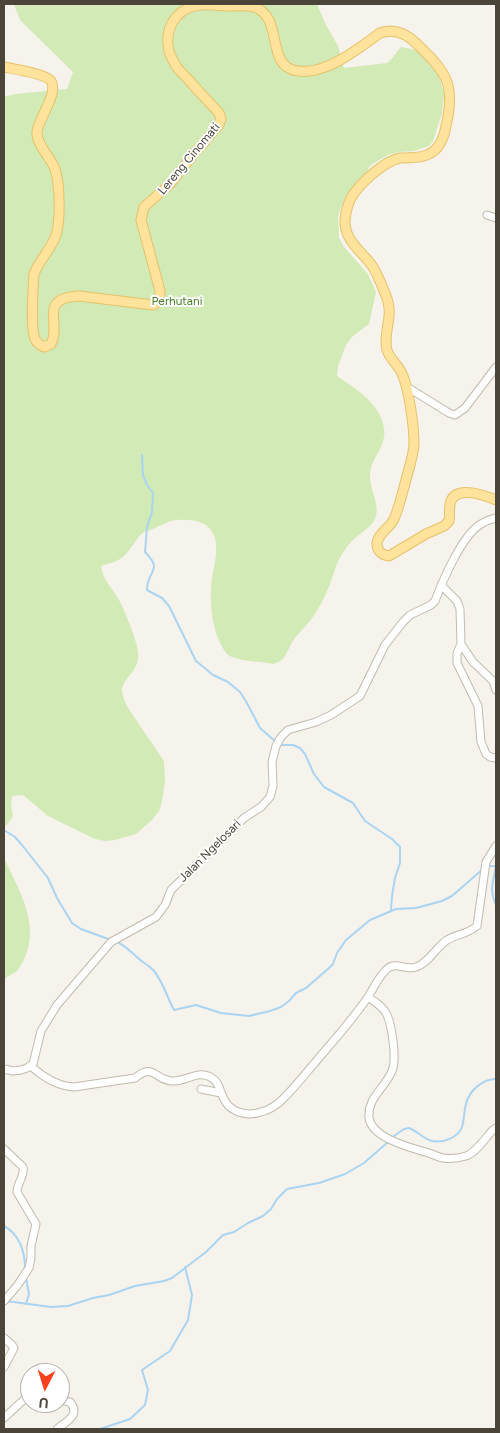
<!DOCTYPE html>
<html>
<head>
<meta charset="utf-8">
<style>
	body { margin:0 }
	#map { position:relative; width:500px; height:1433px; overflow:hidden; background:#f6f3ec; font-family:Figtree,sans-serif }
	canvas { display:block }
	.frame { position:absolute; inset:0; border:5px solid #4b4439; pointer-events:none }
	.north { position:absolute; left:20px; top:1363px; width:50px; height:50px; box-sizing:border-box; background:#fff; border:1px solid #b7b4b0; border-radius:50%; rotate:185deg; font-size:14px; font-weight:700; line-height:20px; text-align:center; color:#4b4439 }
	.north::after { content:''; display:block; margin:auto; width:18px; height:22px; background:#fc3f1d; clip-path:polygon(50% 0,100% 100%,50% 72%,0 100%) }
</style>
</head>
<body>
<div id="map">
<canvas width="500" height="1433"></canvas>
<div class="frame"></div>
<div class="north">U</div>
</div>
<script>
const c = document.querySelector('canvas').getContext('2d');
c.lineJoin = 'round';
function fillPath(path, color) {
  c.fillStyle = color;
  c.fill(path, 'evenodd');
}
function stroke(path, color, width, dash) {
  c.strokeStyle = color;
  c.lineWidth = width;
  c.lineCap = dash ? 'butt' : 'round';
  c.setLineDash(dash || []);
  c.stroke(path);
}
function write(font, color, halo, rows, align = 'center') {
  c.font = font + ' Figtree,sans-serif';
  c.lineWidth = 4;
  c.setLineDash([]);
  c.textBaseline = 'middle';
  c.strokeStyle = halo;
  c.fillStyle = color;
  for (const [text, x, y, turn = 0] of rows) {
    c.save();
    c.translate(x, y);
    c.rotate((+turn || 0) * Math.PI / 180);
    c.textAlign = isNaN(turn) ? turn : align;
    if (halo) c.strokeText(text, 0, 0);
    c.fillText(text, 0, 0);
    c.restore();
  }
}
fillPath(new Path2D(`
	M14,4H317L325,23L338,46L344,68L387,63C393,59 396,52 401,47L416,50L433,63L438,73L444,94L442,113L433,141L429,146L414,151L398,152L388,155L374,163L369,167L365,176L345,197L338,216L339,238L344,247L368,274L376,292L369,324L352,337L346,345L338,366L337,376C356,389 380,403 384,428C387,447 371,457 370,474C369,489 381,505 375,519C372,527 357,535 351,542C347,546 345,550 342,554C335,565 333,578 328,589C323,600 317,613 309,622C304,628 299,633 294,639C290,645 287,654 283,659C281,661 276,663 273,664C260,661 243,662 232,657C226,655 223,648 220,643C212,626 210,605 211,587C212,568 225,540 206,525C199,520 186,519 177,520C170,520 162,525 155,528C151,530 145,531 141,534C138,537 135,543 132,546C122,561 117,561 101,566C103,581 112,587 119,600C124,608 137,642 138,651C141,671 123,677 122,690C122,696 126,703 128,708L164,761L165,781L162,801L159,811L152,820L136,834L115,840L105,841L95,839L48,816L23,795L12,796L11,806L13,816L7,825L4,826V97L15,94L67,89L73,72L20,20Z
	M4,858C18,888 40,924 25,957C23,962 20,967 17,971C13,974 8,976 4,979Z`), '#d2eab5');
stroke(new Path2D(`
	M142,455L143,475L147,485L153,493L152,512L147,527L145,552C164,571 147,570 147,590L162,598L169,606L196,661L213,675L228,682L240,692L247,703L260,728L276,742
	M280,745H293L300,748L305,754L314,774L324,787L353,803L365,821L392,839L400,847V863L395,878L392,896L391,910
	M4,830L15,837L22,845L48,878L57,898L72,923L81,929L111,940
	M487,866H496C493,882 489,890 496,905
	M115,941C125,945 130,951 138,958C143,963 149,965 154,971C163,982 167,997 174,1010L196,1005L221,1013L249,1016L270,1011L281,1007L289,1001L296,993L306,988L329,968L333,964L337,953L346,940L370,920L396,909L416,908L442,901L452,896L483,869
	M391,1138L404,1129L409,1128C417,1131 424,1139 432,1141C443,1143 458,1138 462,1127C464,1120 464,1112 466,1104C469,1091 482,1079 496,1079
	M4,1226C19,1234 25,1251 25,1268
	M26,1278L29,1294L26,1304
	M6,1301L51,1307L68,1306L93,1298L109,1295L135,1286L164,1281L172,1278L206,1252L223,1235L234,1232L248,1223L263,1216L271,1209L277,1199L287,1189L319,1183L345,1174L364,1163L388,1142
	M100,1429L130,1419L145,1405L148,1390L142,1370L170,1351L188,1320L192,1295L185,1267`), '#a9d4f2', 2);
const minor = new Path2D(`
	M487,215L496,218
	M407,387L449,413L455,415L465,408L496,367
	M441,585L457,601L460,609L461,644L457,653V663L478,706L481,742L484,749L486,754L490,757L496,758
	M461,644L473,662L493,681L496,690
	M368,997C375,1002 384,1007 387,1015C392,1026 397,1060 392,1071C385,1088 367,1098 369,1118C372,1138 409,1147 425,1152C431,1153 437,1157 443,1158C450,1159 459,1158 466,1156C477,1152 485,1138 493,1130L496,1128
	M31,1066C43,1077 57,1086 74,1087L135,1078C154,1062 154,1080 172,1081C186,1082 198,1069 212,1078C220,1083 219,1090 223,1097C229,1112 246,1117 261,1112C269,1110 277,1105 283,1099C296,1086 307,1072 318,1059C335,1039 353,1019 368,997C374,988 378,977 387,969C396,961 406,971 416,967C429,963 436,947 447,940C457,934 468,934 477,926L486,862L496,846
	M4,1069L13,1071L21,1070L27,1068L33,1064L41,1031L57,1005L111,942L156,917L165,905L171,890L244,818L261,807L270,797L273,786L272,762L276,746L281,737L288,730L316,722L331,715L360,696L385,645L403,622L410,615L431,605L435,601C443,580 462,535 481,524C486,521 491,519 496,518
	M201,1089L221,1093
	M4,1149L23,1167C25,1176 17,1183 17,1192L36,1224L31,1246V1258L29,1268L17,1286L4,1301
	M4,1338L12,1345L14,1348L4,1367
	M4,1418L30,1394
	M57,1429C67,1421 81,1415 70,1402L60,1400`);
const major = new Path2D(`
	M4,67C14,69 46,74 51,81C59,93 38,119 37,132C36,144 51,158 55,169C60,184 61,223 55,238C49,251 39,261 34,274C33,290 30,326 35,339C37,343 40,345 44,347L51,344C62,324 37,298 79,296L153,305C160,302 160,298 160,291L141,220L144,207L170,184L192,156L219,125L221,119L219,113C209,102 198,91 188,79C183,74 176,68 174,62C171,57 168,49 168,44C166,23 181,6 201,5C210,4 219,6 228,6C236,6 246,5 254,7C285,17 264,67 298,71C326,75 358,49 380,33C394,28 406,33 417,44C446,72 456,84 446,126C444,137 440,149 429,154C420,159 410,157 400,158C384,161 359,184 351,198C347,205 346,212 345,220C344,241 362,251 373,267C377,274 381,283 384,291C388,299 390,308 389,317C388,327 384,339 387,350C390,360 400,366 403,376C409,391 414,426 414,443C414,452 411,460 409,469C404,485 401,503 394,519C390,528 377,534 377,544C377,551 382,555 389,556L426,534L444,526L449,521C450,515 449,510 450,504C454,484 484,495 496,500`);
stroke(minor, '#c2bbae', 9);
stroke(major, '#e6c16a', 11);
stroke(minor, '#fff', 7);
stroke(major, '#ffe39c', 9);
write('12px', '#4b4439', '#fff', [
	["Lereng Cinomati",189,159,-50],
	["Jalan Ngelosari",210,851,-45]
]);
write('12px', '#4a7f2a', '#fff', [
	["Perhutani",177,301]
]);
</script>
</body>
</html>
